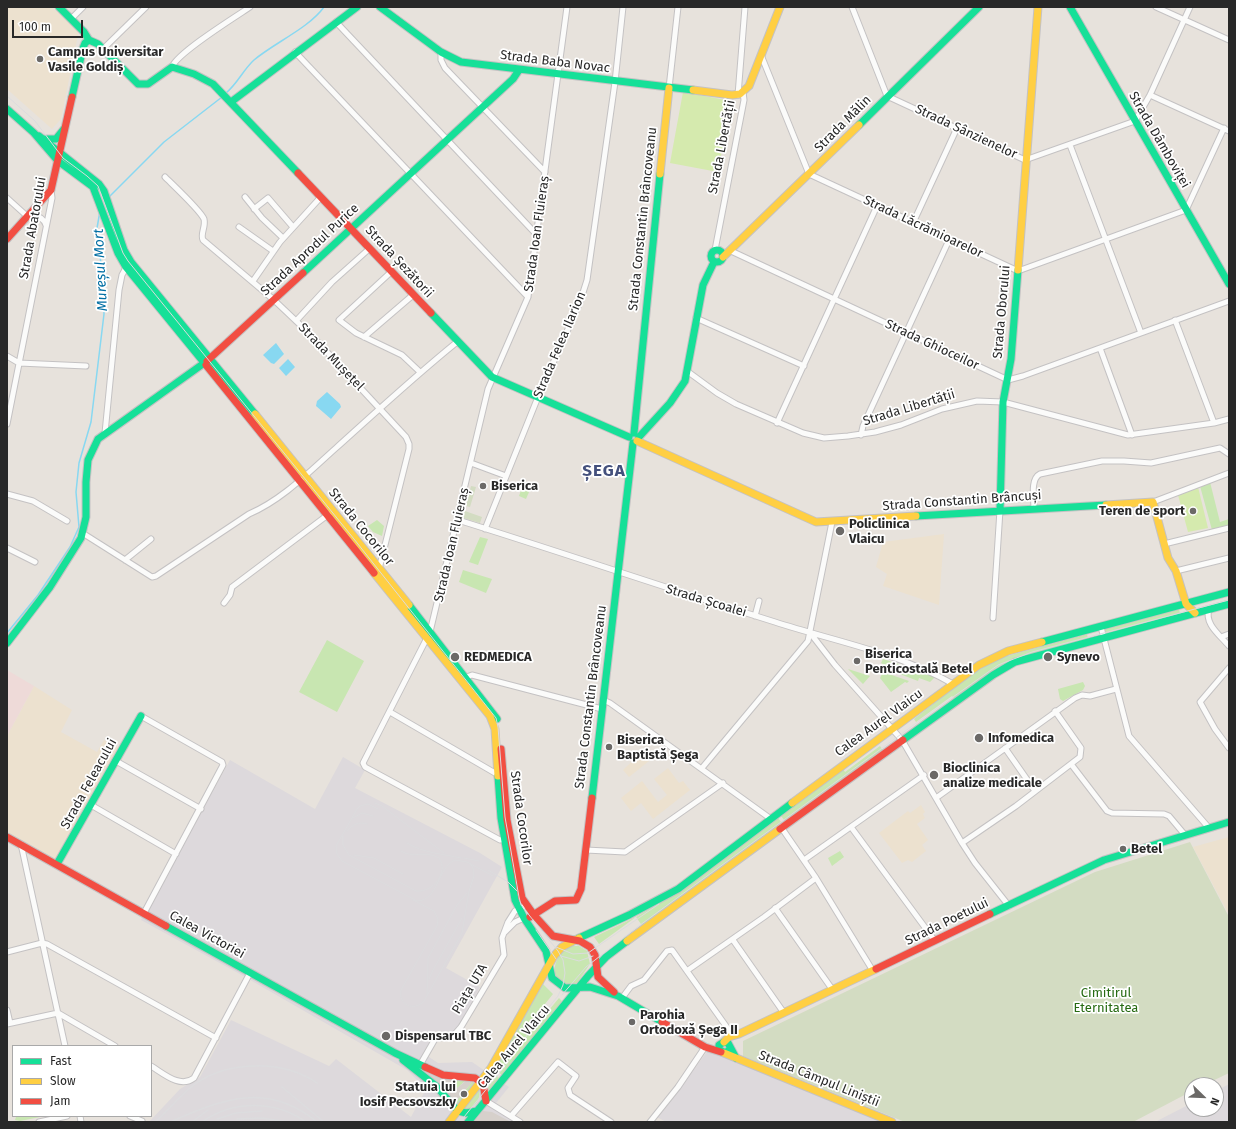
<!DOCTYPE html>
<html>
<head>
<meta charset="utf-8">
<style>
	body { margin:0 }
	#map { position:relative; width:1236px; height:1129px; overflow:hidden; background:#e7e2dc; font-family:"Fira Sans",sans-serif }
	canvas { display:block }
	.frame { position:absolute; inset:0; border:8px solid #282828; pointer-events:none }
	.legend { position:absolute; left:12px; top:1045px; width:140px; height:72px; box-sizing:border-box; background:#fff; border:1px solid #a9a9a9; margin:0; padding:5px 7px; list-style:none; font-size:12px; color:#282828 }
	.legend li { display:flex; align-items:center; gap:8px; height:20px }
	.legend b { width:20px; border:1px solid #a9a9a9 }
	.north { position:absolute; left:1184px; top:1077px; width:40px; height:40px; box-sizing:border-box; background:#fff; border:1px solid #a9a9a9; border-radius:50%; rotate:113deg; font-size:11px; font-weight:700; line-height:16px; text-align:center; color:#282828 }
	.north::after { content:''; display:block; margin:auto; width:14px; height:18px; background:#6b6967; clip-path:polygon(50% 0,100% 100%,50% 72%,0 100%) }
	.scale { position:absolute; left:12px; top:20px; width:71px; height:18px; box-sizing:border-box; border:2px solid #282828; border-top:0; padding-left:5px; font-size:12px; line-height:14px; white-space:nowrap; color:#282828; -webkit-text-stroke:3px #fff; paint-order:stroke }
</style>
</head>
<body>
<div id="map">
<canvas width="1236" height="1129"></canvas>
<div class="frame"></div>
<ul class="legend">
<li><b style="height:5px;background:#16e098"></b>Fast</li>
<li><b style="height:5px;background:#ffcf43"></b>Slow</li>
<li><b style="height:5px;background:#f24e42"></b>Jam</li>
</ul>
<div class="north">N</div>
<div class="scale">100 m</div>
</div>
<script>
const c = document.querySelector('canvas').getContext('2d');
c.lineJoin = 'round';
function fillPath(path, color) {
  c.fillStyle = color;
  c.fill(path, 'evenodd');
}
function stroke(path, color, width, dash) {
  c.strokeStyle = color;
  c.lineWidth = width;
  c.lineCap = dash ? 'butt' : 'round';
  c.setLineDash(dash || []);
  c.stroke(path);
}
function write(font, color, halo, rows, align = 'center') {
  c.font = font + ' "Fira Sans",sans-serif';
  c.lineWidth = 3.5;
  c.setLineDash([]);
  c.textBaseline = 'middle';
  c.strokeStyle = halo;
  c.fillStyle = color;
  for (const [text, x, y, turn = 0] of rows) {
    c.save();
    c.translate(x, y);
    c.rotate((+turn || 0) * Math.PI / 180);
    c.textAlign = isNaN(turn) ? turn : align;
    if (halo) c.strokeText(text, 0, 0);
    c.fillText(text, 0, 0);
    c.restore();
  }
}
fillPath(new Path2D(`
	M343,757L365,770L355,788L480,853L502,867L446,968L480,987L457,1030L450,1033L436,1031L423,1053L438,1063L472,1062L509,1087L496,1103L525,1122H149L180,1089L200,1077L231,1020L329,1066L336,1059L411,1117L426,1089L407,1070L238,973L141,920L230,760L315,809Z
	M707,1052H713L880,1122H666L657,1117Z
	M1229,1084V1122H1155L1192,1103V1109H1216V1091Z`), '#ddd9dc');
fillPath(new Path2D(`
	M7,7H51L79,30L61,119L52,129L7,89Z
	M944,534L939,605L883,586L887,574L876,567L883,542Z
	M34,686L72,710L61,732L97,752L104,740L122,749L57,864L7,836V736Z
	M642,752L649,761L629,777L623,770Z
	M668,768L679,783L683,781L690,790L653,819L641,803L631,811L621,798L642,781L658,802L667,795L654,779Z
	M921,805L925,812L923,814L925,818L917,824L928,840L922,845L926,851L912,862L908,860L902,863L879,833L908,811L910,813Z
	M1229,837V913H1228L1193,847Z`), '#ece1cf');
fillPath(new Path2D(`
	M7,670L34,686L7,736Z`), '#eedad8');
fillPath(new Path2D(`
	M524,482L532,485L526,499L519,496Z
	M1210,482L1220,522L1229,519V525L1212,530L1200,486Z
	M377,520L384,526L382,536L373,532L368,526Z
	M480,537L488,539L478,565L469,562Z
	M463,570L492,579L486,593L459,582Z
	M1179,609L1180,614L1106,635L1105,629Z
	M1087,634L1088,639L1011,661L999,666L954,698L952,696L916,722L914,719L965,679L996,659Z
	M327,640L364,661L337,712L299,692Z
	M883,659L933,675L935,677L930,682L919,678L918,681L884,668L885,665L881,663Z
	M848,669L870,676L863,684Z
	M883,672L909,681L907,683L905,682L891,692L880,678Z
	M1083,682L1085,686L1083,690L1063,701L1060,699L1058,689Z
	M880,746L883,750L785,821L781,816L843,769L845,772Z
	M778,818L782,823L643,927L636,917L599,944L594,937L636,917L669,898Z
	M840,851L844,857L832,866L828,858Z
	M573,946H579L587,951L590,964L577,983C549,993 547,955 573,946Z
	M543,984L553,994L525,1029L530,1033L559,998L562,1001L503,1076L495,1069Z
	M493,1072L500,1079L488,1093L485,1083Z
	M454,1079L466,1080L456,1089L453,1087Z
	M472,1082L475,1083L456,1106L454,1104Z
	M479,1090C481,1100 474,1109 464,1109Z
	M22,1116H45L20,1121L15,1120L16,1117Z`), '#c8e6b1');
fillPath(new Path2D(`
	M471,486L476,487L470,507L466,506Z
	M465,511L482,517L480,523L463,518Z
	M1190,842L1229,917V1073L1204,1085H1192V1091L1133,1122H905L743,1056V1041L1095,872Z`), '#d3dcc2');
fillPath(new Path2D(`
	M683,92L731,101L718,172L670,163Z
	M1198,487L1208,528L1188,532L1178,495Z`), '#d5eaae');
fillPath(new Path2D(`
	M423,1070L437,1076L472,1082L454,1104L438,1083L423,1072ZM454,1080L466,1081L456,1089L453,1087Z
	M483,1111L492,1112L511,1122H474Z`), '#d6d0cb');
fillPath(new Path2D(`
	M276,343L284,354L274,364L271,363L263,355Z
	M288,359L295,367L286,376L279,368Z
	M327,392L340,404L341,407L331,419L316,406L317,401Z`), '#88d8f1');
stroke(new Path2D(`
	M226,93C238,83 243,70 254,60C274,43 309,28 324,7
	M108,198L164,142L222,97
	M7,633L38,595L70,547L79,527L76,492L79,463L91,422L104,314V292L97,228L100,211`), '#88d8f1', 1.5);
const street = new Path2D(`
	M852,7L887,96L1025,160L1135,121L1150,95L1190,7
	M1156,7L1229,40
	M71,19L83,7
	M336,22L536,234
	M103,49L146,7
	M295,52L528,297
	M441,52V60L445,68L545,172
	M761,55L809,174L1018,271L1186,210L1224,128
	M172,67C177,53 235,17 250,7
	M669,88L678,7
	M738,95L745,7
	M1150,95L1229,131
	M1070,145L1141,333
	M165,177C173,185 200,210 204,219C206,227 200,234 203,240L274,300L313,337L406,437L409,444V449L379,569
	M245,197L262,218L283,238
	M7,198L28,217
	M254,209L268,198L293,227
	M29,216C37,215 43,217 46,225
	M913,223L957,128
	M239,227L273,251
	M715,250L744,100L743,92
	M731,251L1008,380L1023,376L1229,301
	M391,272L339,320L356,333L402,355L420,372
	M253,281L280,242L320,198
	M696,318L804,366
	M1175,320L1214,423
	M296,321L332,282L369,249
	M364,337L413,295
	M1100,348L1132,435
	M7,356L19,363L86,366
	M687,371L717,393L736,404L803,433L824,438L848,436L875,432L901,425L942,409L977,401L1003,402L1128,435L1214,423L1229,419
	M777,423L877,206
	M7,424L52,198L51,190
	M105,433L119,290L122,275L127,266
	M861,435L863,426L949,240
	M471,463L506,476
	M7,494L33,501L67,521
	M1153,502L1229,473
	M1034,509C1034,499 1030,479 1040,474L1102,461H1124L1151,463L1220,448L1229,454
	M458,520C564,553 669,589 775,622C834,641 899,653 953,684
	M485,529L538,397L580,302L587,280L615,82L623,7
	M84,534L152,577L156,576L249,514C282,500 309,472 336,448C376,412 415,376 457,342
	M1164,544L1229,528
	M7,548L35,562
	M125,560L151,539
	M1176,571L1229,558
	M224,603L230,595L232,587L329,514
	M1209,609C1204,624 1220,635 1229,646
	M755,616L759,601
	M993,618L1000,510
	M1101,627L1129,736L1209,828
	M811,634L835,665L902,740L962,843L975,863L1009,906
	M1221,637L1229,634
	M1229,668L1200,702L1215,729L1229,748
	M464,678L472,675L602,709
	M603,700L610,703L771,819
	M390,712L495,773H501
	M141,716L222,762L223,765L144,913
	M1005,748L1035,791
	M116,761L201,809
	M1071,764L1107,811L1112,813L1164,814L1169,816L1185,835
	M702,768L808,641L832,522
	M936,798L1075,698L1082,695L1090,696L1116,689
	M91,805L176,854
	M781,827L816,878L873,971
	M851,827L935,941
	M507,839L500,840L365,767L363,763L430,632L488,389L528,297L567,7
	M962,843L1016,806L1080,757L1081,748L1055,711
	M21,844L65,1046
	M586,850L625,852L723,783
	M804,860L924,775
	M775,908L832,989
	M505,932L515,922L524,918
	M733,940L784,1013
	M7,952L42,943L47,944L216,1038
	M688,970L764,917L816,878
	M622,998L631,986L644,980L667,951L672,950L733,1036
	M7,1010L10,1023
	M7,1024L58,1013L115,1046
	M420,1065L435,1039L454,1035L461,1027L504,955L502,938L508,922L515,911L526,905
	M151,1066C163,1073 180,1089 194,1078L250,973
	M486,1101L520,1122
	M80,1116L81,1122
	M130,1116L142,1121
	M511,1116L558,1062L576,1076L568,1088L570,1095L611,1122
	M39,1122L67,1116
	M650,1122L678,1087L705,1047`);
const fast = new Path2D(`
	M59,7L84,32L89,40L98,44L138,84H148L172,67L194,74L213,84L298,173
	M380,7L441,52L461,62L693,90
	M1070,7L1229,284
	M72,97L83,48L85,43L89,40
	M231,102L357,7
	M7,109L34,133L58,161L93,187L118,253L126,267L206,365
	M859,125L979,7
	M39,136L99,184L104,191L124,250L131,262L255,414
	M45,139H56L64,129
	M711 256a6 6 0 1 1 12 0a6 6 0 1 1-12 0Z
	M303,273L513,79L519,70
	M431,313L492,377L629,437
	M634,433L660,174
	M639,437L670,403L685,381L703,285L714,262
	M1000,510L1003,402L1011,359L1018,270
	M916,516L1106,505
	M409,605L497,719
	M1042,642L1229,592
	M7,643L50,587L81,538L86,517V482L88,460L98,439L207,361
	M903,740L993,675L1015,662L1229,604
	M498,776L501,818L515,900L524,918L546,951L552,978L565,988L590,987L618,996L662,1022
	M592,798L633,443
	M57,864L141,716
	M990,914L1104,860L1229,822
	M166,926L395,1053L425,1067
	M579,938L629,915L678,889L792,803
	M730,1049L727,1052H723L719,1049V1045L724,1042L728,1043L736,1058
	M403,1060L436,1086L458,1111L466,1113L477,1111
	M468,1122L588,976L606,957L627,941`);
const slow = new Path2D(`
	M693,90L732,95L740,94L749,86L780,7
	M660,174L669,88
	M723,257L859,125
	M1018,270L1038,7
	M255,414L409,605
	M637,441L816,522L916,516
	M1106,505L1153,502L1168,558L1176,571L1186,604L1195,613
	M374,573L490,716L495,729L498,776
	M792,803L979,665L1008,651L1042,642
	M627,941L780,829
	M724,1042L729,1037L739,1034L876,969
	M724,1053L892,1122
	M449,1122L491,1068L554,956L562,947L579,938`);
const jam = new Path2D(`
	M298,173L431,313
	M7,239L51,190L72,97
	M207,361L303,273
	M206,365L374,573
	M501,749L507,820L522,898L534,915L553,936L580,941L590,947L595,955L598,977L614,992
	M780,829L903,740
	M7,837L166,926
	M530,917L555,901L576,900L581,889L592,798
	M876,969L990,914
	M662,1022L705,1047L721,1052
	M425,1067L443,1075L475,1078L483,1084L486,1101`);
stroke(street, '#c4c2c3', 7);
stroke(fast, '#c4c2c3', 9);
stroke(slow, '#c4c2c3', 9);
stroke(jam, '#c4c2c3', 9);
stroke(street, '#fbfbfa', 5);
stroke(fast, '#16e098', 7);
stroke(slow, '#ffcf43', 7);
stroke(jam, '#f24e42', 7);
stroke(new Path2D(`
	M7,96L35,121L63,158L87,176L98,186L123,253L128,261L354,539L496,718L498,727L505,817L519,897L521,905L558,951L563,960L565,973L563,985L558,996L532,1028L510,1060
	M375,803L382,806L444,853
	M378,809L368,804L360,806L357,809L336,846L337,854L342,861L417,901C439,900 437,868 455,860L467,862L493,876
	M353,818L362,813L373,816
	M347,831C352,825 359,821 367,824
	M343,836V845L349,855L416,891C433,893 449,872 439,858C426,850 412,859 401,851
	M407,843C423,853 443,854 461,858
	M354,855L374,858L403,874
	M464,858L479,861
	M488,870L508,882L517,891
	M413,900L434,911L438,919L437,926L401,990C398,1005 414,1012 424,1001L462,933L469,891L474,876L473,868L470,863
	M536,930L556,959
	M556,947L573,954L588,953L659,904
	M561,956L579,961L593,956
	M429,979L433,970L462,918
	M427,994L428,958L457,905L467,893
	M562,995L586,967L636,928L915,724L998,665L1032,652L1229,600
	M460,1122L513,1056`), '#dcdcde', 1);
stroke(new Path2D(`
	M282,1087L324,1122
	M217,1119L236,1113L262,1111
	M237,1119L262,1118L287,1122
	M155,1122C169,1110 180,1095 195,1084C229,1060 283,1060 317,1083
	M170,1122C223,1099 267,1081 317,1122
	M192,1122L208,1110
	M202,1122C233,1100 275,1100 306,1122`), '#dcdcde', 1.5);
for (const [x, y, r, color] of [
	[40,59,4,"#6b6967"],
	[483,486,4,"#6b6967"],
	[1193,511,4,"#6b6967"],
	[840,531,5,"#6b6967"],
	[455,657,5,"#6b6967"],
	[1048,657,5,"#6b6967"],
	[857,661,4,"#6b6967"],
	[979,738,5,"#6b6967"],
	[609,747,4,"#6b6967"],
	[934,775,5,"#6b6967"],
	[1123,849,4,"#6b6967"],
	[632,1022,4,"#6b6967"],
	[386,1036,5,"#6b6967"],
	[464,1094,4,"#6b6967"]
]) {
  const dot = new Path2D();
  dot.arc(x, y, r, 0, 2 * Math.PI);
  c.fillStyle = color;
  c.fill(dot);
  stroke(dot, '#fff', 1.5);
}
write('bold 13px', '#282828', '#fff', [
	["Campus Universitar",48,52],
	["Vasile Goldiș",48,67],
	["Biserica",491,486],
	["Teren de sport",1185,511,"right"],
	["Policlinica",849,524],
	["Vlaicu",849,539],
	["Biserica",865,654],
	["Penticostală Betel",865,669],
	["REDMEDICA",464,657],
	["Synevo",1057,657],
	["Infomedica",988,738],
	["Biserica",617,740],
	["Baptistă Șega",617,755],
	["Bioclinica",943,768],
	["analize medicale",943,783],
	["Betel",1131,849],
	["Parohia",640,1015],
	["Ortodoxă Șega II",640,1030],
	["Dispensarul TBC",395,1036],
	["Statuia lui",456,1087,"right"],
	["Iosif Pecsovszky",456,1102,"right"]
], 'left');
write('13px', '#282828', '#fff', [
	["Strada Baba Novac",555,62,7],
	["Strada Mălin",843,124,-45],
	["Strada Sânzienelor",966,132,25],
	["Strada Dâmboviței",1159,140,60],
	["Strada Libertății",722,147,-79],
	["Strada Constantin Brâncoveanu",643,219,-84],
	["Strada Lăcrămioarelor",923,227,25],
	["Strada Abatorului",33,228,-80],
	["Strada Ioan Fluieraș",537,234,-82],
	["Strada Aprodul Purice",310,250,-43],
	["Strada Șezătorii",399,262,47],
	["Strada Oborului",1002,312,-85],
	["Strada Felea Ilarion",560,345,-67],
	["Strada Ghioceilor",932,345,25],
	["Strada Mușețel",331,357,46],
	["Strada Libertății",909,408,-17],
	["Strada Constantin Brâncuși",962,501,-4],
	["Strada Cocorilor",361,527,51],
	["Strada Ioan Fluieraș",452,545,-77],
	["Strada Școalei",706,601,17],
	["Strada Constantin Brâncoveanu",591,697,-83],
	["Calea Aurel Vlaicu",879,723,-36],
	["Strada Feleacului",89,784,-61],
	["Strada Cocorilor",521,818,82],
	["Strada Poetului",947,922,-26],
	["Calea Victoriei",207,935,29],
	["Piața UTA",470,989,-59],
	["Calea Aurel Vlaicu",514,1047,-50],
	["Strada Câmpul Liniștii",819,1079,22]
]);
write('13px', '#266a12', '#fff', [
	["Cimitirul",1106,993],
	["Eternitatea",1106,1008]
]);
write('italic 14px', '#016ea3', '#fff', [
	["Mureșul Mort",101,270,-93]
]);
c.letterSpacing = '1px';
write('bold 17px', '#44507c', '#fff', [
	["ȘEGA",604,471]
]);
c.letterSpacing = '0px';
</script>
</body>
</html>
